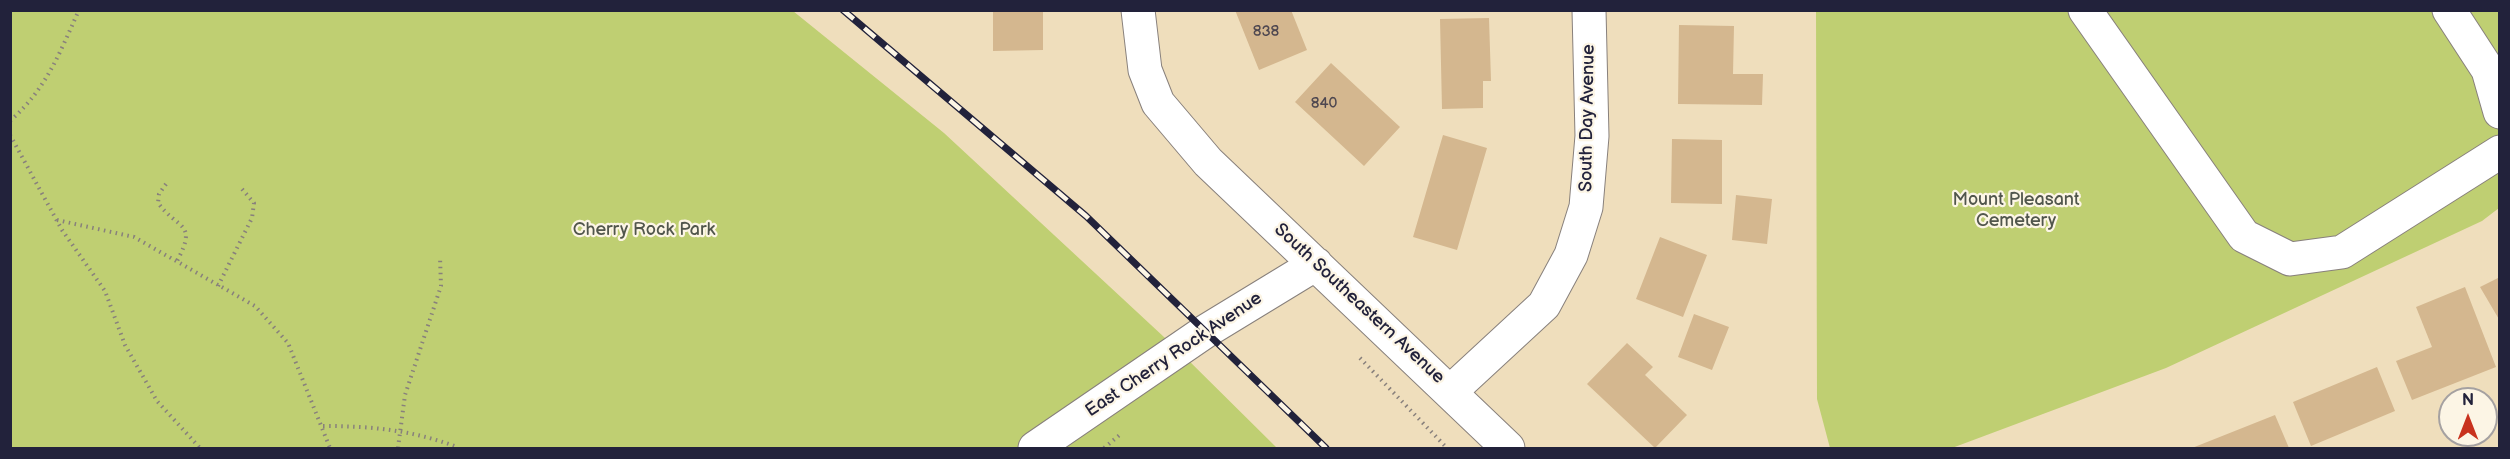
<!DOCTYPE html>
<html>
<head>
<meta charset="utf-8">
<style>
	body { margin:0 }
	#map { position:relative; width:2510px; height:459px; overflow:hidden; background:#efdebc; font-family:"Balsamiq Sans",sans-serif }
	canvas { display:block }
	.frame { position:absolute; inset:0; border:12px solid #22223b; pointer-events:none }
	.north { position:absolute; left:2438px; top:387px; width:60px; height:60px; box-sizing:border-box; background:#fcf5e5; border:2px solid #a5a1a1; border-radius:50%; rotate:0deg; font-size:16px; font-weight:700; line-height:24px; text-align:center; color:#22223b }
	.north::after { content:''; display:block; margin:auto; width:21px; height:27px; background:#c8321e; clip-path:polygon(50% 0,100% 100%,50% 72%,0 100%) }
</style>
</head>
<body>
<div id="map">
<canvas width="2510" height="459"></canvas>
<div class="frame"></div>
<div class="north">N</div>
</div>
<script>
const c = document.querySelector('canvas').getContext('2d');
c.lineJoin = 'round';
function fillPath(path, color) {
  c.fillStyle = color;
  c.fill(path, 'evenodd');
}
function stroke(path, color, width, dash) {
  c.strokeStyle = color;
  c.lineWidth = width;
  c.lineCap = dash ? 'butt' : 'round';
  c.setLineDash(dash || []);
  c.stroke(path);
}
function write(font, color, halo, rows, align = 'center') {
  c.font = font + ' "Balsamiq Sans",sans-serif';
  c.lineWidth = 4.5;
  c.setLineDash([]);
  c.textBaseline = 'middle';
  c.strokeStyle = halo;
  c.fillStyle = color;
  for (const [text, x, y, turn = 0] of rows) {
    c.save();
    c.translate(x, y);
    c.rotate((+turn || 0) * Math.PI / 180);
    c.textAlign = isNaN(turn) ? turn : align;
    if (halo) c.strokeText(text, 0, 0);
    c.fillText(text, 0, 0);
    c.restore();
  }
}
fillPath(new Path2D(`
	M10,11H793L944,133L1178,350L1277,448H11Z
	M1816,11H2499V208L2482,221L2166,368L1952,448H1830L1817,399Z`), '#bfcf72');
fillPath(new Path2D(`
	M993,10H1043V50L993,51Z
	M1235,10H1291L1307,50L1259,70Z
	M1489,18L1491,81H1483V108L1442,109L1440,19Z
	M1679,25L1734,26L1733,74H1763L1762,105L1678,104Z
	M1331,63L1400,127L1364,166L1295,102Z
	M1443,135L1487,148L1457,250L1413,237Z
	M1672,139L1722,140V204L1671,203Z
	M1736,195L1772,199L1767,244L1732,240Z
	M1660,237L1707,255L1683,317L1636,299Z
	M2500,277V321L2480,287Z
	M2465,287L2496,367L2412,400L2396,361L2432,347L2416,307Z
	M1694,314L1729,327L1712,370L1678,357Z
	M1627,343L1653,367L1645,375L1687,415L1655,448L1587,384Z
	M2377,367L2395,411L2311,446L2293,402Z
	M2275,415L2289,448H2192Z`), '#d4b78f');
const minor = new Path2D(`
	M1138,10L1145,70L1158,103L1208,162L1508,448
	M2085,10L2244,236L2290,259L2342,252L2500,152
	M2449,10L2488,70L2500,112
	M1451,391L1544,305L1571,255L1586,207L1592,136L1589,10
	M1035,448L1206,331L1316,264`);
stroke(minor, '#88807c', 35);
stroke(new Path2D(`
	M10,121C47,88 59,54 79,10
	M10,135L62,230L105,291L125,345L157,401L200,448
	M166,184L159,194L158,203C178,230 198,222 177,261
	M57,220L134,237L255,306L288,343L330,448
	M218,286L252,218L254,203L242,189
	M1360,358L1447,448
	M323,426C371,426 412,430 457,447
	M398,448L405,395L441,286L440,257
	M1104,448L1122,433`), '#88807c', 4, [1.5, 4.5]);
stroke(minor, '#fff', 33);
const rail = new Path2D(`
	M843,10L1086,216L1326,448`);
stroke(rail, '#22223b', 7);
stroke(rail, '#fcf5e5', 4.5, [14]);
write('15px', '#4e4750', null, [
	["838",1266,32],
	["840",1324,104]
]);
write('18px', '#22223b', '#fcf5e5', [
	["South Day Avenue",1588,118,-89],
	["South Southeastern Avenue",1359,304,43],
	["East Cherry Rock Avenue",1174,355,-34]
]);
write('18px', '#51564c', '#fcf5e5', [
	["Mount Pleasant",2016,200],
	["Cemetery",2016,221],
	["Cherry Rock Park",644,230]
]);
</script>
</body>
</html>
